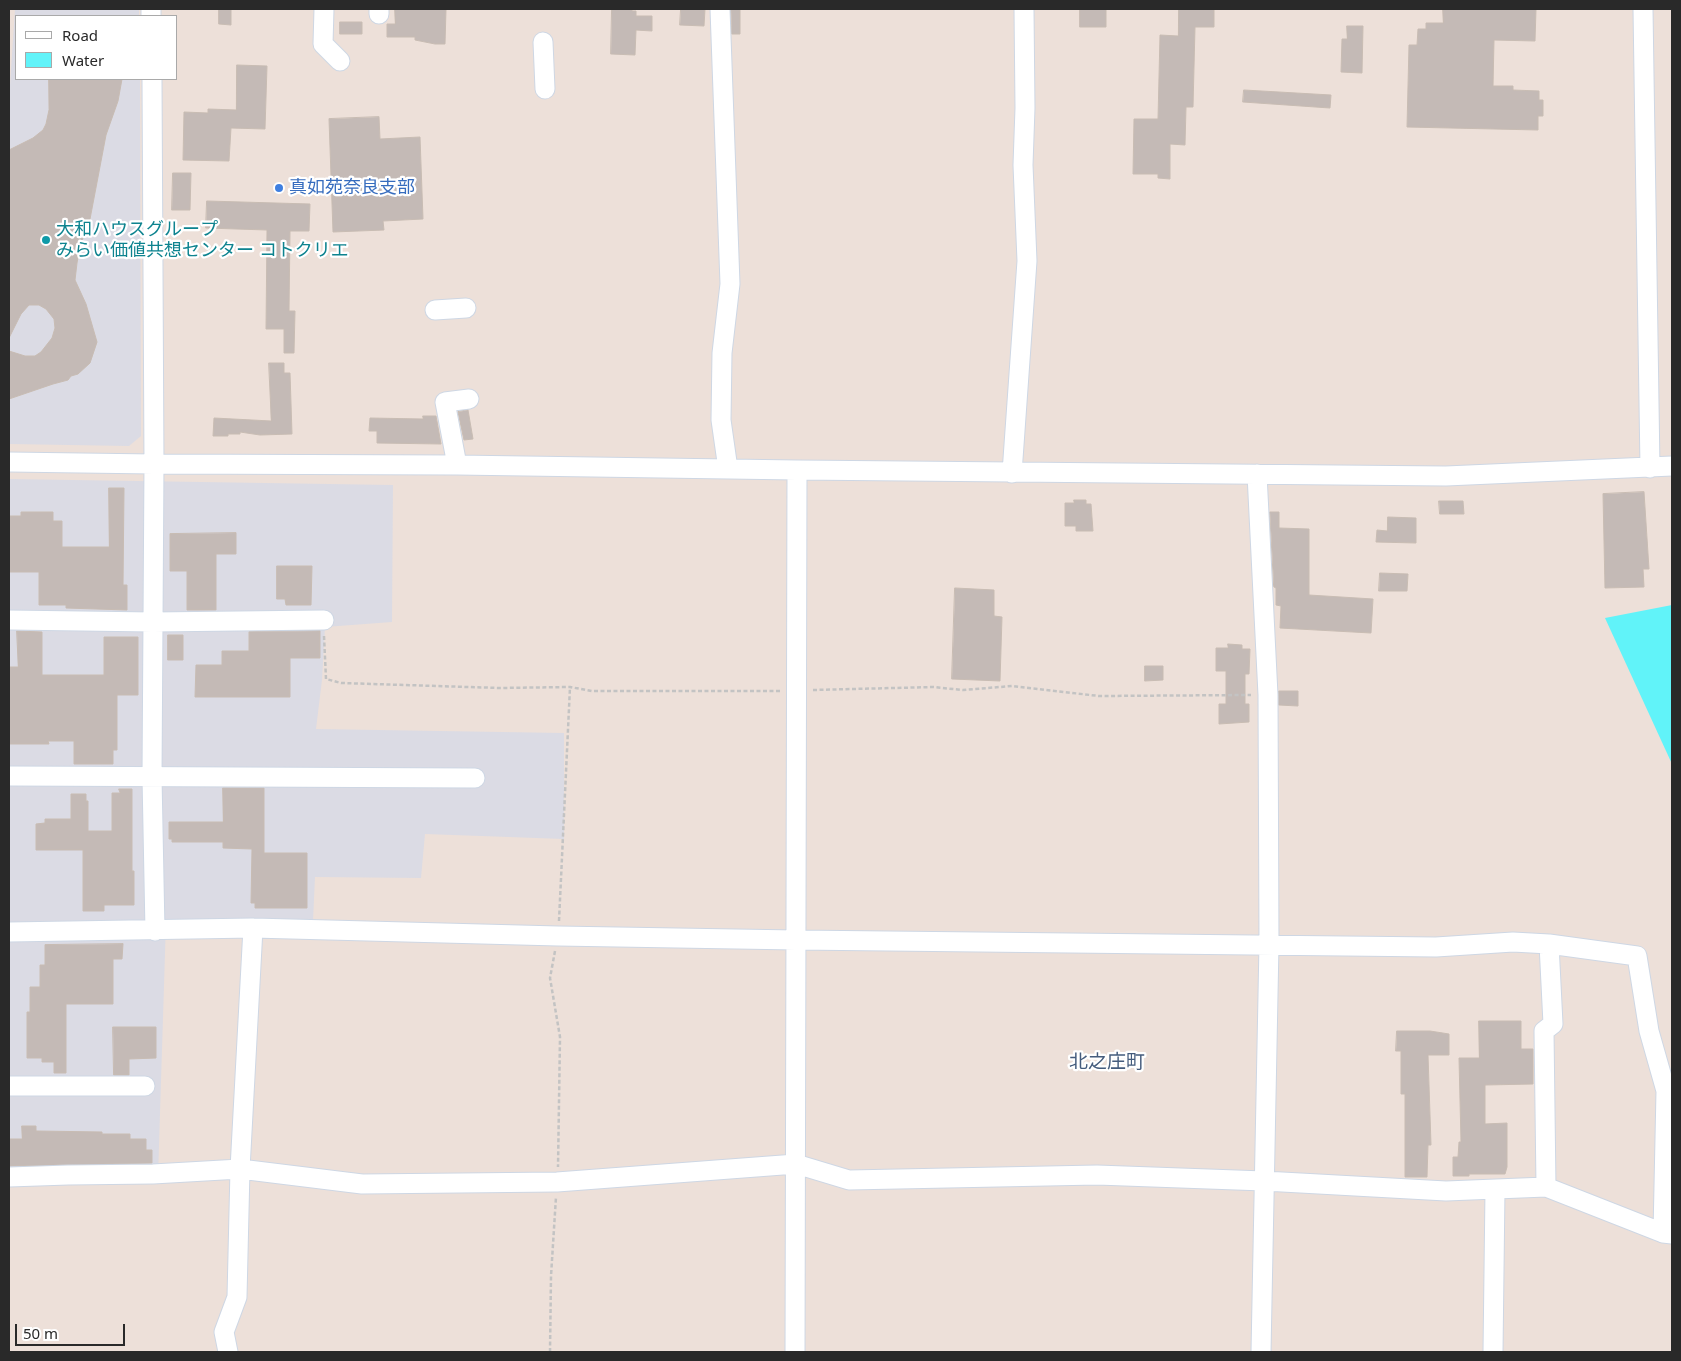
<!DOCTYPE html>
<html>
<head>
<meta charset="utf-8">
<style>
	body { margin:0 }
	#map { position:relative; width:1681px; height:1361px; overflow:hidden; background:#ede0d9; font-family:"Noto Sans",sans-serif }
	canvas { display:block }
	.frame { position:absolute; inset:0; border:10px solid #292929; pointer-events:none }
	.legend { position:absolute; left:15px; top:15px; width:162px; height:65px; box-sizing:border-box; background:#fff; border:1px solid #a9a9a9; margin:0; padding:6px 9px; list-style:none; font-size:15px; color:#292929 }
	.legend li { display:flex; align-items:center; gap:10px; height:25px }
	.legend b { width:25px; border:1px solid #a9a9a9 }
	.scale { position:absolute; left:15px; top:1324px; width:110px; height:22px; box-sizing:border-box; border:2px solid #292929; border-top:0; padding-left:6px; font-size:15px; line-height:18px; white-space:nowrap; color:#292929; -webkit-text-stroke:4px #fff; paint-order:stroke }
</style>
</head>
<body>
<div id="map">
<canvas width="1681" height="1361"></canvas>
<div class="frame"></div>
<ul class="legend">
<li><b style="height:6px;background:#fff"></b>Road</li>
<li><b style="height:14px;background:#61f3f9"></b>Water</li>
</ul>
<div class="scale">50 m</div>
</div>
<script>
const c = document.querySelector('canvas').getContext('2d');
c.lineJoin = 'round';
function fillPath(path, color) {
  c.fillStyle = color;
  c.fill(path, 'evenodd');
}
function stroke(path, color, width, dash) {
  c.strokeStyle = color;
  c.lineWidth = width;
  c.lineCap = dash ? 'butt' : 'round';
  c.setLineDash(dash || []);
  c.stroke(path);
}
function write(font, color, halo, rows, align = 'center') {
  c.font = font + ' "Noto Sans","Noto Sans JP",sans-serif';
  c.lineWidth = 4.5;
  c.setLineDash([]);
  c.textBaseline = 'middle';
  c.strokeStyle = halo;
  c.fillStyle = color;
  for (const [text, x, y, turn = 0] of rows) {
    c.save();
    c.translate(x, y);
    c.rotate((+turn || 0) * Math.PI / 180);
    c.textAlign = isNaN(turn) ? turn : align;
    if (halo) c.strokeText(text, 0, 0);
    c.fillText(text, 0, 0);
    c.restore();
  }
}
fillPath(new Path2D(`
	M15,9H139V16H16V79H140L141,436L129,446L9,444V100Z
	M9,479L393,485L392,622L325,627L322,680L316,729L564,733V839L425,834L421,878L315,877L313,921H166L158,1178L9,1182Z`), '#dbdbe4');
fillPath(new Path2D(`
	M1672,605V764L1605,618Z`), '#61f3f9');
const building = new Path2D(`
	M219,9H231V25L219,24Z
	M395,9H446L445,44H435L415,40V37H387V24H395Z
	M612,9H632V11H636V16H652V31L636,30L635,55L611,54Z
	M681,9H705L704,26L680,25Z
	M731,9H740V34H732Z
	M1080,9H1106V27H1080Z
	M1179,9H1214V27H1195L1193,107H1186L1185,145L1170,144V179L1158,178V174H1133L1134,119H1158L1160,35L1178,36Z
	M1443,9H1536L1535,41L1494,40L1493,86H1513V90L1539,91V100H1543V116H1538V130L1407,127L1409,45H1417L1418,29H1426V23H1443Z
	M340,22H362V34H340Z
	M1347,26H1363L1362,73L1341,72L1342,39H1347Z
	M237,65L267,66L265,129L231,128L229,161L183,160L184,112L208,113V109L236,110Z
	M49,79H122L118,101L106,135L90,219L80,246L77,263L75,280L86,304L97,342L90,363L78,374L71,376L68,380L53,384L9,399V351L25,356H35L41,352L52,338L55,328L54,319L46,309L39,305H29L21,314L9,338V150L33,138L43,130L46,124L49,110Z
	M1244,90L1331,95L1330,108L1243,102Z
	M379,117L380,139L420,137L423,219L383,221L384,230L333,232L329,119Z
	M173,173H191L190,210H172Z
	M207,201L310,204L309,231H290L289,311H295L294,353H284V329H266L267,230L206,228Z
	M269,363H284V373H290L292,434L260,435L240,432V434H228V436H213L214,418L271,421Z
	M468,410L473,439L464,440L458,412Z
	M423,416H436L441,444L377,443V431H369L370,418L423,419Z
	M109,488H124L123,585H127V610L66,608V605H39V572H9V516H21V512H53V521H62V547H109Z
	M1644,492L1649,569H1643L1644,587L1605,588L1603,494Z
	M1074,500H1086V504H1091L1093,531H1076V526H1065V503H1074Z
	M1439,501H1463L1464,514H1440Z
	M1270,512H1279V528L1309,529V595L1373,599L1371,633L1280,628L1281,606L1276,605V588L1274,587Z
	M1388,517L1416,518V543L1376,542L1377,530L1387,531Z
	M236,533V554H216V610H187V571H170V534Z
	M277,566H312L311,605H286L285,599H277Z
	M1380,573L1408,574L1407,591H1379Z
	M955,588L994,590V616L1002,617L1000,681L952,679Z
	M17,631L42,632V675H104V637H138V695H117V750H113V764H74V741H48L49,744H9V667H18Z
	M320,631V658H290V697H195L196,665H222V651H249V632Z
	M168,635H183V660H168Z
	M1228,644L1242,645V649H1250L1249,674H1245V704H1249V722L1219,724V704H1226V671H1216V648H1228Z
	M1145,666H1163V680L1145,681Z
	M1279,691H1298V706L1279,705Z
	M223,788H264V853H307V908H255V903H251L252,849L223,848V842H172V839H169V822H223Z
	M119,789H132V871H134V905H104V911H83V850H36V824L45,823V819H71V794H86V801H88V831H112V793H120Z
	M123,944L122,959H113V1004H66V1073H54V1062H42V1058H27V1012H30V987H40V965H45V945Z
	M1479,1021H1521V1049H1533V1084L1485,1085V1124L1507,1123V1167L1505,1174H1469V1176H1453V1157H1458L1459,1142H1461L1459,1058H1479Z
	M113,1027H156V1058L129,1059V1075H114Z
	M1397,1031H1430L1449,1034V1055H1428L1431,1145H1428L1427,1177H1405V1094H1401V1051H1396Z
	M22,1126H36V1131L102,1132V1134H130V1139H146V1150H152V1163L9,1166V1139H22Z`);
fillPath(building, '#c4bab6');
stroke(building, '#c8bcb3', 1);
const minor = new Path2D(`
	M151,9V16
	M324,9L323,44L340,61
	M379,9V14
	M720,9L730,284L722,353L721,420L728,469
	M1643,9L1650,468
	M543,42L545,89
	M152,79L154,464L152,777L155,931
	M435,310L466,308
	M9,462L154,464L457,465L797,470L1446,476L1672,466
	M457,465L445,402L469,399
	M1012,473L1027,261L1023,165L1025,108L1024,9
	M1257,474L1268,695L1269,944L1261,1352
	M9,620L153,622L324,620
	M9,776L475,778
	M253,928L240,1169L362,1184L557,1182L796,1164L849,1180L1097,1175L1264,1181L1446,1191L1546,1187L1663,1233L1672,1234
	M9,932L253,928L558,936L796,940L1436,947L1513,942L1549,944L1637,956L1649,1031L1666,1091L1663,1233
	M9,1086H145
	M9,1177L68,1175L153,1174L240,1169L237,1297L224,1332L228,1352
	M1546,1187L1544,1031L1553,1024L1549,944
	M795,1352L797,470
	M1493,1352L1495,1190`);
stroke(minor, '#ced7e4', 21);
stroke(new Path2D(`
	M324,636L326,679L341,683L500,688L570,687L592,691H780
	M813,690L933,687L963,690L1012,686L1099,696L1251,695
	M559,921L570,687
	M555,951L550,978L560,1037L558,1167
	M550,1352L551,1276L556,1197`), '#c3c3c3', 2.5, [4, 2.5]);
stroke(minor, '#fff', 19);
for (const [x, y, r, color] of [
	[279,188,5,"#3f7fe0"],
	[46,240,5,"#0f9aa8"]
]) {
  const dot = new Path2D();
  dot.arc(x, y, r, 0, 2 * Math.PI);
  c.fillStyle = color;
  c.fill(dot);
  stroke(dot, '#fff', 2);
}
write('18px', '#366cbe', '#fff', [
	["真如苑奈良支部",289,188]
], 'left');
write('18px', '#0d838f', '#fff', [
	["大和ハウスグループ",56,230],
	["みらい価値共想センター コトクリエ",56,251]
], 'left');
write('19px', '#455c7d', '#fff', [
	["北之庄町",1107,1063]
]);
</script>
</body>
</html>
